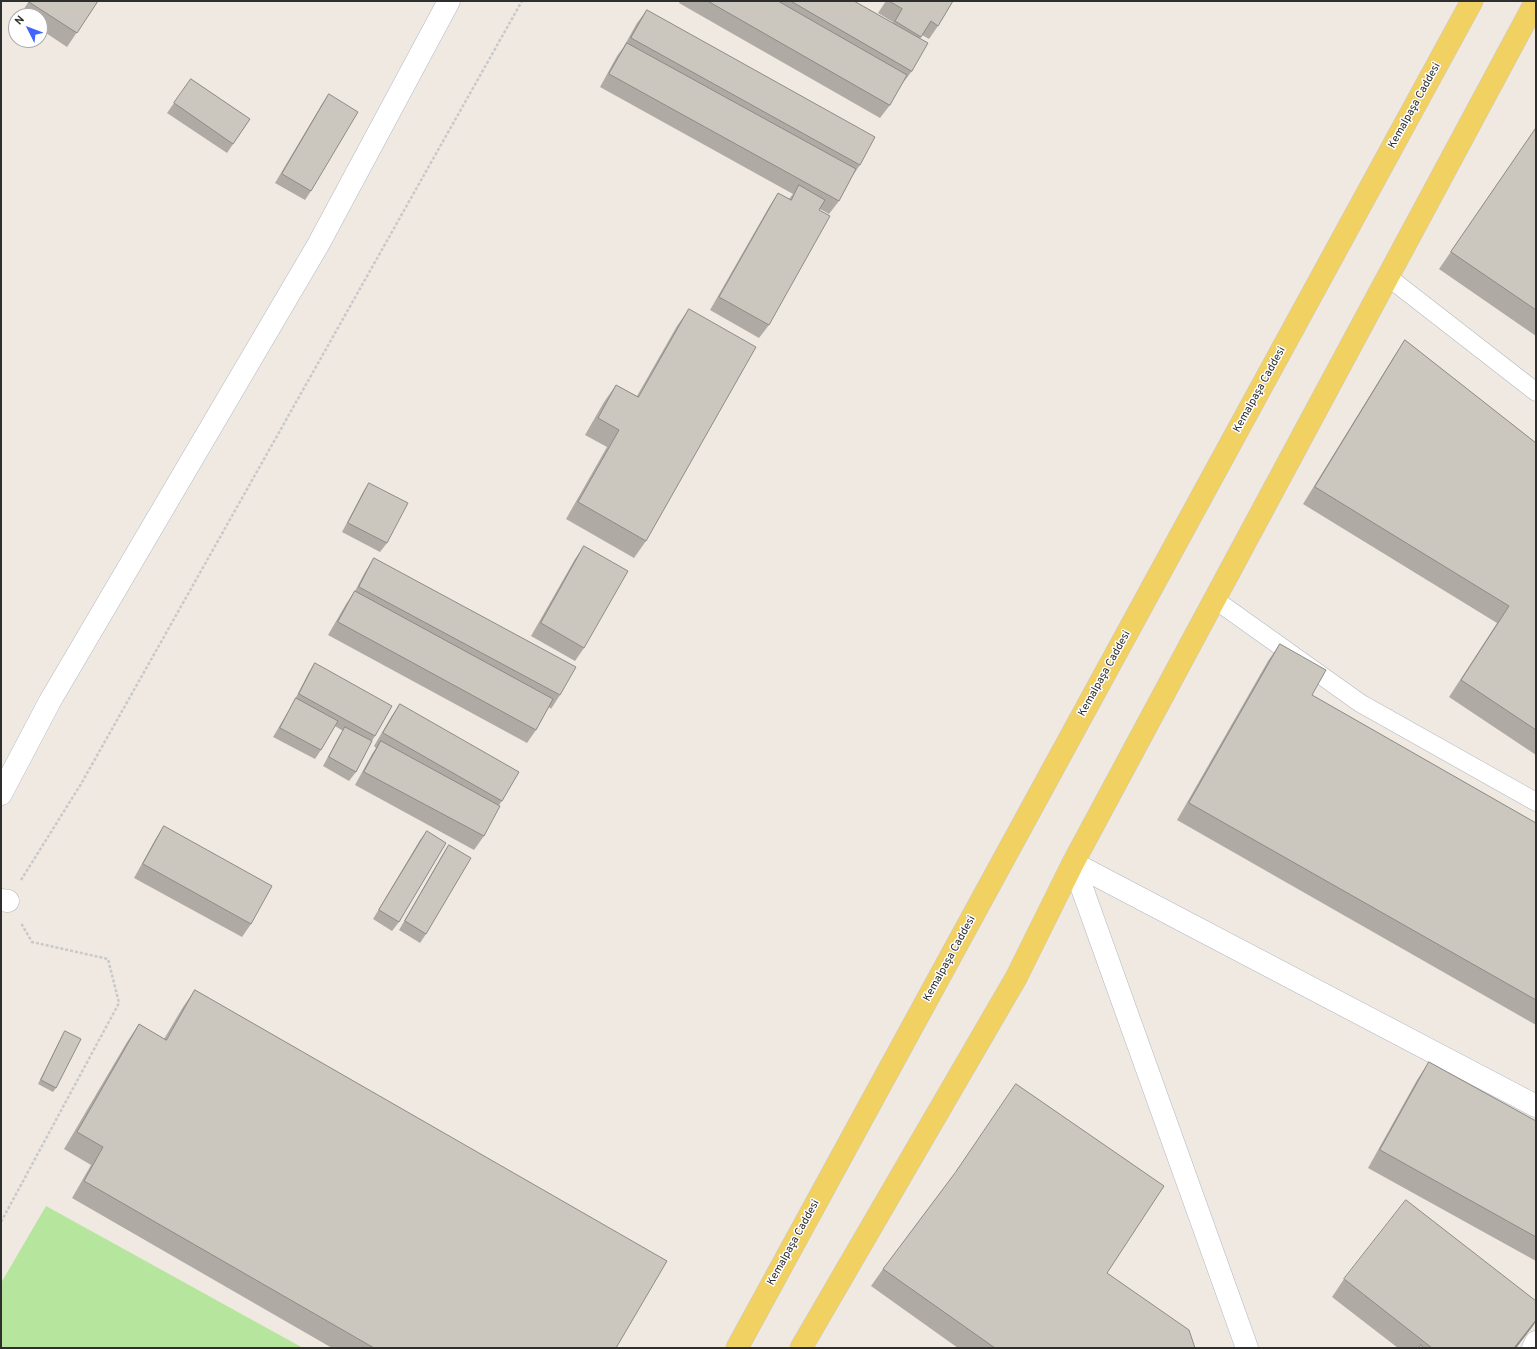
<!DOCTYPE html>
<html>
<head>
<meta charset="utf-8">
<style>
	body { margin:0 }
	#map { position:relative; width:1537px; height:1349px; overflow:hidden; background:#efe9e1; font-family:Overpass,sans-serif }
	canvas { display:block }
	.frame { position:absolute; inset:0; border:2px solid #2e2e2e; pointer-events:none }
	.north { position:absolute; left:8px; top:8px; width:40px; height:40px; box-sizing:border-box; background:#fff; border:1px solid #ababab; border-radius:50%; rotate:312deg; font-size:11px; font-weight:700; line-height:16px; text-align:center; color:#2e2e2e }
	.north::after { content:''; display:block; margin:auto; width:14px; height:18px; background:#4264fb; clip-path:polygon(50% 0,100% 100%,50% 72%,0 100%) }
</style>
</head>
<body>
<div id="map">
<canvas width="1537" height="1349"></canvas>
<div class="frame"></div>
<div class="north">N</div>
</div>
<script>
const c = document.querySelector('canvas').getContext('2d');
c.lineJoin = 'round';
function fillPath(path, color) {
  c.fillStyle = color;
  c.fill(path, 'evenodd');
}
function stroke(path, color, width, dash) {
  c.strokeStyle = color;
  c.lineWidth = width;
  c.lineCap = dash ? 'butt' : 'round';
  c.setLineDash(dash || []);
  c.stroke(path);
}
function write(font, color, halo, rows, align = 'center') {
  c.font = font + ' Overpass,sans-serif';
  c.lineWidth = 3;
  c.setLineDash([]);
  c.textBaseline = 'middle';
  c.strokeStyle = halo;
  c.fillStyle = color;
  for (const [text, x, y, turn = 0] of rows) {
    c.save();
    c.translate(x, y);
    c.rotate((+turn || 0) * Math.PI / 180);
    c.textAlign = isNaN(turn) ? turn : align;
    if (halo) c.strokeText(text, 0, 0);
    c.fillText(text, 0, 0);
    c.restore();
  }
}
fillPath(new Path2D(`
	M46,1206L303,1348H1V1283Z`), '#b6e59e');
const lane = new Path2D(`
	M1388,277L1536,392
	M1214,599L1360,703L1536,802`);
const street = new Path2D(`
	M1,794L50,701L318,245L449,1
	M1073,863L1536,1106
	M1073,863L1247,1348
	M1,900L8,901
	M1533,1348L1536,1342`);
const primary = new Path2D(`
	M737,1348L1472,1
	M801,1348L1016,978L1073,863L1536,1`);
stroke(lane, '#b4b7c1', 19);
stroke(street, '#b4b7c1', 23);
stroke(primary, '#c9c9c9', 23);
stroke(new Path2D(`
	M21,880L81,784L522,1
	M1,1222L119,1003L108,959L32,942L21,923`), '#c9c9c9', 2.5, [3, 2]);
stroke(lane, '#fff', 18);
stroke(street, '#fff', 22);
stroke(primary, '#f2d163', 22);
fillPath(new Path2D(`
	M29,1H98L67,47L40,29V16H21L20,15Z
	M680,1H854L893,23V22L878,13L886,1H953L938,26L929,39L922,35L920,39L912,71L902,84L890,105L880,118L679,3Z
	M647,10L860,165L853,175L839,201L829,214L820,209L769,325L759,338L710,310L769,207L778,193L789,199L793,194L600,87L617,56L623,48L637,23Z
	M191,79L250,119L227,153L167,113Z
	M329,94L311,191L305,200L275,183L322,104Z
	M1536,128V336L1439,269Z
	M689,309L646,541L634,558L566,519L607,447L585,435L604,402L616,385L637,396L677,326Z
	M1405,340L1536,443V755L1449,697L1497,623L1303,504L1393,358Z
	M369,483L387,543L380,552L342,532L363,492Z
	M584,546V648L575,661L531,636L575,559Z
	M374,558L560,695L551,709L549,707L536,730L527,743L328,635L346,604L355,591L365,572Z
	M1280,644L1312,695L1536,823V1025L1177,820L1268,661Z
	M315,663L375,736L372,741L356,772L349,781L323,766L339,736L343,731L335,726L321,750L315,759L273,737L293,703L309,672Z
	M400,704L502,801L499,805L484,836L474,850L355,785L372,754L376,748L374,746L391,717Z
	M164,826L251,924L242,937L134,878L155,840Z
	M427,831L399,922L392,931L373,919L420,840Z
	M449,845L426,934L420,943L399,930L443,854Z
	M195,990L616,1348H332L72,1198L91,1165L64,1149L127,1042L139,1024L164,1039L183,1007Z
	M65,1031L56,1088L53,1092L38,1084L62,1036Z
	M1429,1062L1536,1121V1261L1368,1168L1417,1080Z
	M883,1269L1107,1273L1195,1348H958L871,1286Z
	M1344,1279L1536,1301V1321L1516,1348H1398L1332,1297Z`), '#afaba4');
fillPath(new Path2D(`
	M1536,1320V1321L1533,1326L1516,1348H1514Z`), '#8e8b86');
const building = new Path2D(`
	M30,1H98L77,33L29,2Z
	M708,1H778L907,75L890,105Z
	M791,1H854L928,43L912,71Z
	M889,1H953L938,26L931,21L921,37L895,21L902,9Z
	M647,10L875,137L860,165L631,38Z
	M627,43L856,169L839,201L609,74Z
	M191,79L250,119L233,144L174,103Z
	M329,94L358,112L311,191L282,174Z
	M1536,128V310L1451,252Z
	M799,185L825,200L819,210L830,216L769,325L719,297L778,193L791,200Z
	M689,309L756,347L646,541L578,502L619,430L598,418L616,385L638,397Z
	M1405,340L1536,443V730L1461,680L1509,606L1315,487Z
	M369,483L408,503L387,543L348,523Z
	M584,546L628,571L584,648L541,623Z
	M374,558L576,667L560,695L359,587Z
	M355,591L553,699L536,730L338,622Z
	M1280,644L1326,670L1312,695L1536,823V1000L1189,803Z
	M315,663L392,706L375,736L299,694Z
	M296,698L338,721L321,750L280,728Z
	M400,704L519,772L502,801L383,733Z
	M345,727L372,741L356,772L329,757Z
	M381,741L500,806L484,836L364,772Z
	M164,826L272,886L251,924L143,864Z
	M427,831L446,843L399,922L379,910Z
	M449,845L471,858L426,934L405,921Z
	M195,990L667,1261L616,1348H374L84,1181L103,1147L77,1132L139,1024L166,1040Z
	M65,1031L81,1039L56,1088L41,1080Z
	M1429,1062L1536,1121V1237L1380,1150Z
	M1016,1084L1164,1186L1107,1273L1189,1330L1195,1348H995L883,1269L955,1173Z
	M1406,1200L1536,1301V1320L1514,1348H1432L1344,1279Z
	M1421,1345L1424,1348H1419Z`);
fillPath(building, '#cbc7bf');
stroke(building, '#8e8b86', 1);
write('11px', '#2e2e2e', '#fff', [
	["Kemalpaşa Caddesi",1415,106,-61],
	["Kemalpaşa Caddesi",1260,390,-61],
	["Kemalpaşa Caddesi",1105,674,-61],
	["Kemalpaşa Caddesi",950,959,-61],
	["Kemalpaşa Caddesi",794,1243,-61]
]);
</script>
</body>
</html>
